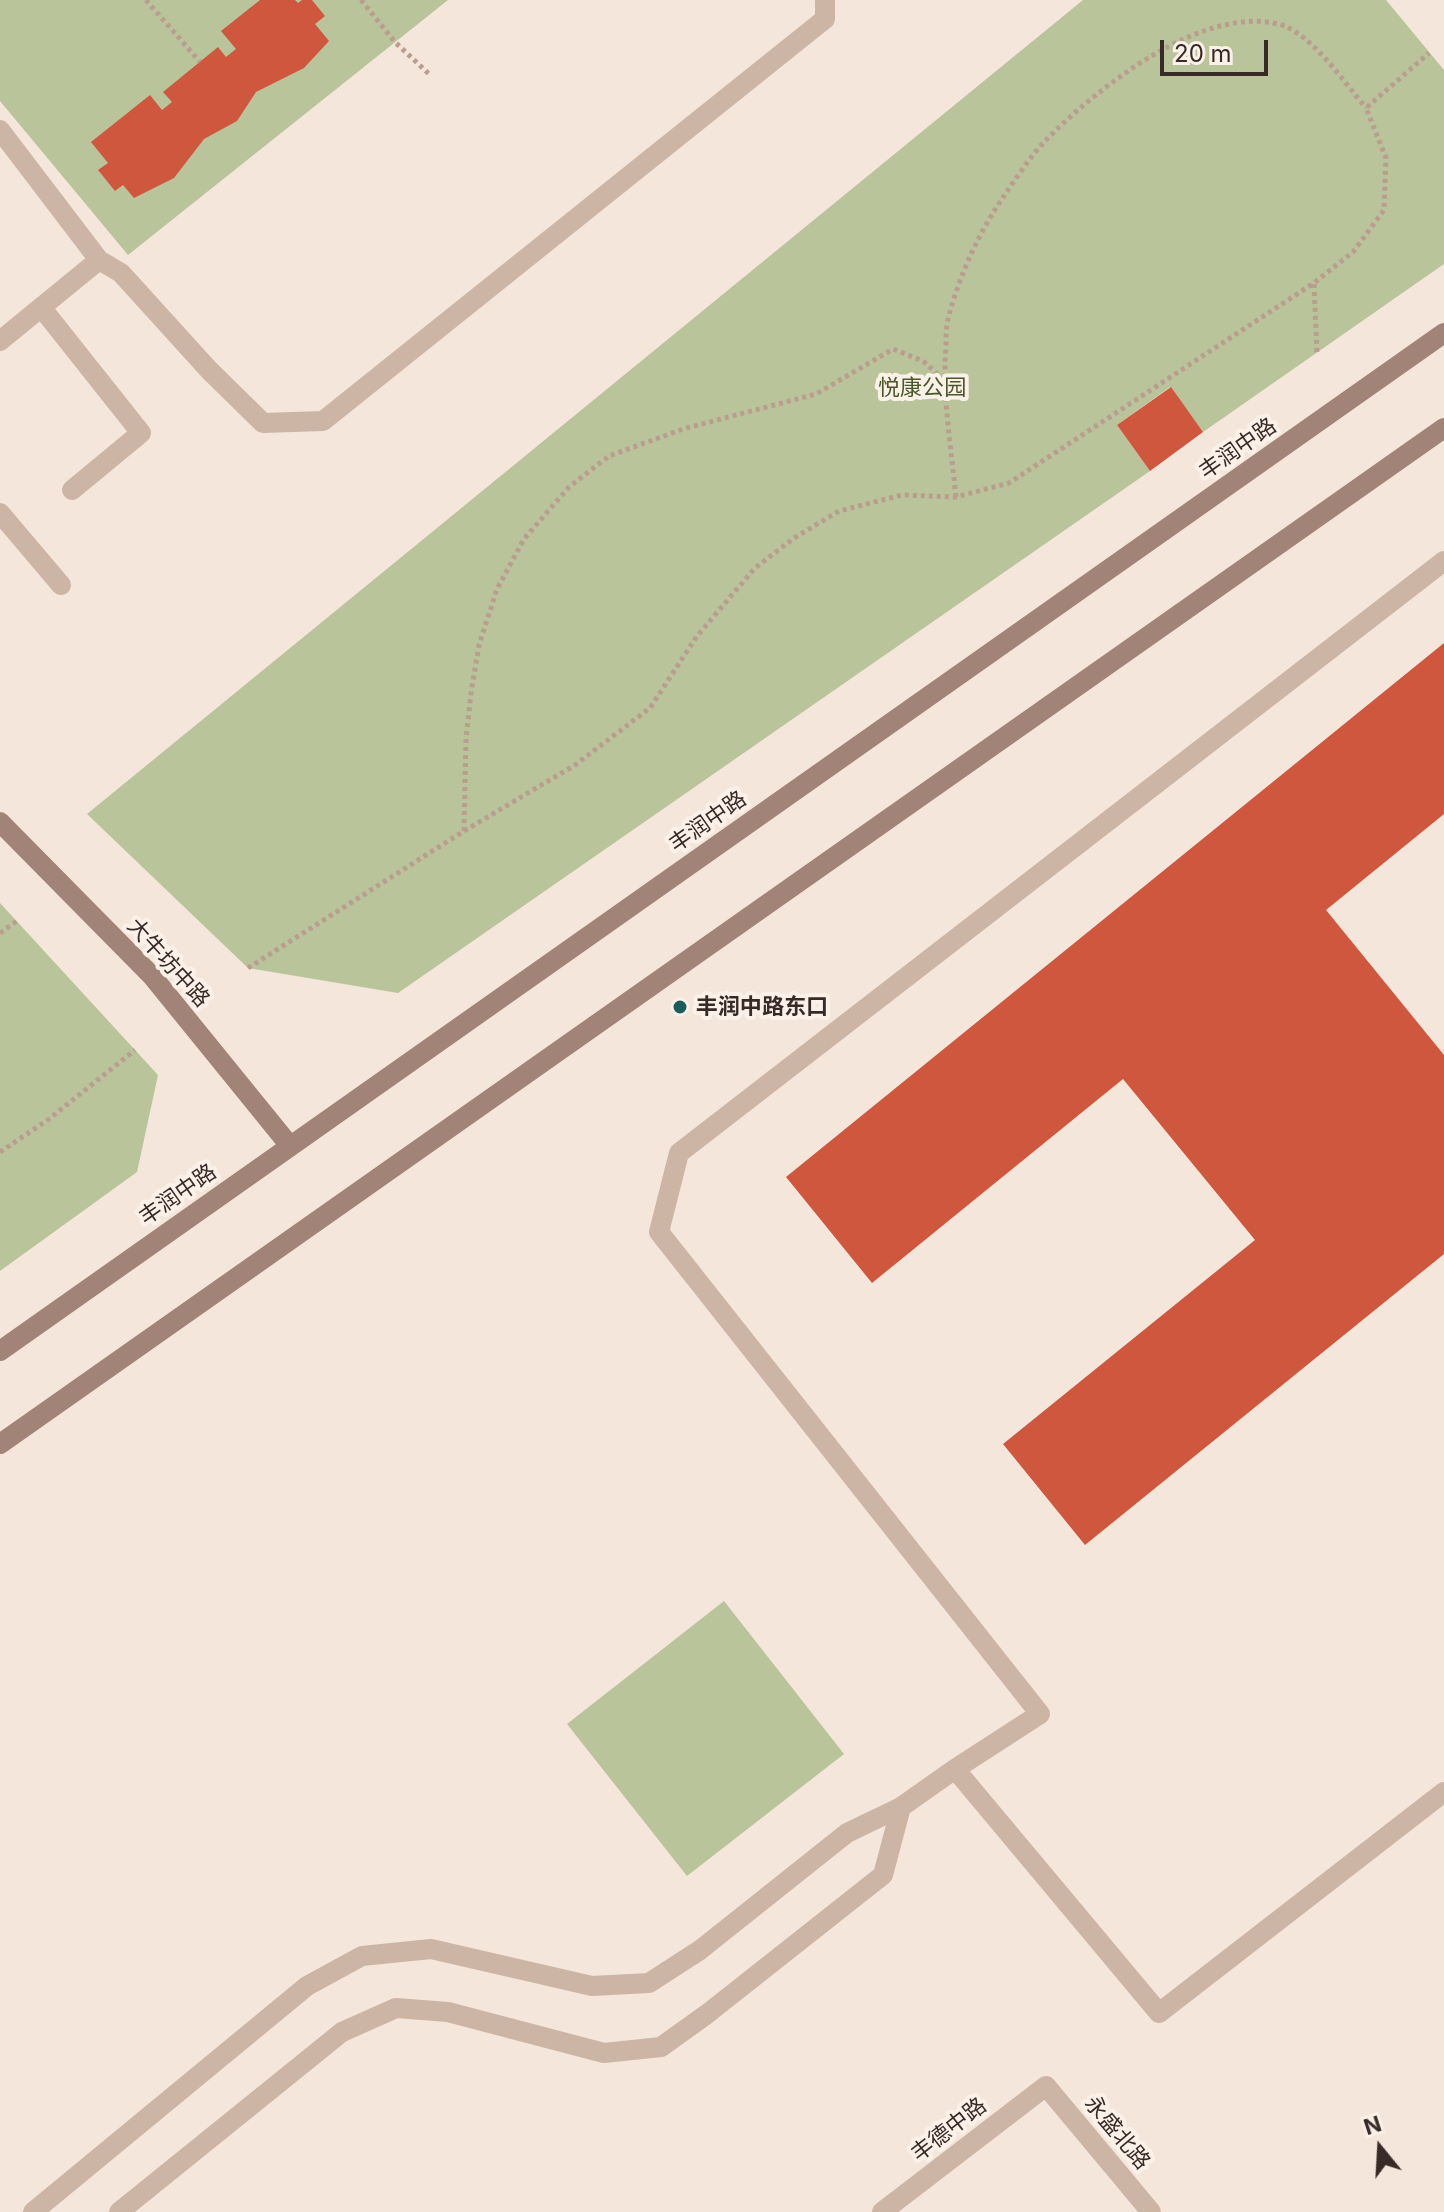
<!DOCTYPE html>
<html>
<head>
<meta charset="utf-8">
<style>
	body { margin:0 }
	#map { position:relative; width:1444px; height:2212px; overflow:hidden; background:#f4e6db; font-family:Inter,sans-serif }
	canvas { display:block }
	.north { position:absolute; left:1340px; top:2108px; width:80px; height:80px; -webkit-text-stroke:6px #fbf1e8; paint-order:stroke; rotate:342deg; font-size:22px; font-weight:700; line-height:32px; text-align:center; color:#382b27 }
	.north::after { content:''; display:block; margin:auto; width:28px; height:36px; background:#382b27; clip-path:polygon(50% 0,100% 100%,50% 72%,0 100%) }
	.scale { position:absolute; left:1160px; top:40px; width:108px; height:36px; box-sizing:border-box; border:4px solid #382b27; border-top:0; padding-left:10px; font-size:24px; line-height:28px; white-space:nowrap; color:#382b27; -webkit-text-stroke:6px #fbf1e8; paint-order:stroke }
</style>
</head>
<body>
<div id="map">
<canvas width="1444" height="2212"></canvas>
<div class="north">N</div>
<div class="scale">20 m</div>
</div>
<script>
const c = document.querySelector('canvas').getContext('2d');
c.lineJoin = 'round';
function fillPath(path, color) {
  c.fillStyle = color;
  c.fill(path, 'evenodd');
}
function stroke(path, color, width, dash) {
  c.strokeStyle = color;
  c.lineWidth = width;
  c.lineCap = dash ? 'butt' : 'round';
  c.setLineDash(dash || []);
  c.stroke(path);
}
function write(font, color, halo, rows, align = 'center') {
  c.font = font + ' Inter,"Noto Sans SC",sans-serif';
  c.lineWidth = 8;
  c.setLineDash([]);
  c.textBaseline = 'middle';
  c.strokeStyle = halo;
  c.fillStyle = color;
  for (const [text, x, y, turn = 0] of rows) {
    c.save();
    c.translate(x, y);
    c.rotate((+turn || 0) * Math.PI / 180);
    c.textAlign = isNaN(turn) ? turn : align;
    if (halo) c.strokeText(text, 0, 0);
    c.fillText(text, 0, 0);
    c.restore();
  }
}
fillPath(new Path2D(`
	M0,0H448L128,255L0,101Z
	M1083,0H1386L1444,70V264L1203,432L1170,387L1117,425L1150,471L398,993L248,968L87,814Z
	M0,903L158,1075L137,1172L0,1271Z
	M724,1601L844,1754L687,1876L567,1724Z`), '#b9c49a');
fillPath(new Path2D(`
	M260,0H295L298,3L302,0H312L325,16L315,24L329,41L304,68L256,92L237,121L204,139L174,178L134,198L123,185L115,191L98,170L108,163L91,142L150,95L162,110L172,102L163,92L218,47L226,57L236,49L221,31Z
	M1171,387L1203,432L1150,471L1117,425Z
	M1444,643V814L1326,910L1444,1055V1254L1085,1545L1003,1444L1255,1240L1123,1079L872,1283L786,1177Z`), '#ce573e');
stroke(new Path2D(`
	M146,0L200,62
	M361,0L395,42L429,74
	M1314,284L1317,353
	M956,497C951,446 942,396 946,345C946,335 946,325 949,315C960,275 978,234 1002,199C1015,180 1029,158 1045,141C1096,89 1206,0 1285,26C1317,41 1343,81 1366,108
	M464,831L466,739L471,693L479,645L497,589L524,539L569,487L609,456L683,429L816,394L893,349L923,361L943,379
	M0,933L17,921
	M248,968L464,831L575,765L650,708L697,636L755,568L794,538L839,511L902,495L956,497L1009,483L1314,283L1353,252L1384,210L1386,158L1366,108L1429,53
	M0,1152L49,1119L135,1050`), '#b99e90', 5, [4, 4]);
stroke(new Path2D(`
	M955,1769L1159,2013L1444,1792
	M33,2212L307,1986L362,1956L431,1949L592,1986L649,1983L700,1950L847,1833L901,1807L955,1769L1040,1714L659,1232L679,1153L1444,561
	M119,2212L342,2032L396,2008L448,2012L604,2053L661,2047L707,2014L883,1875L901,1807`), '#cdb5a6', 20);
stroke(new Path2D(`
	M0,130L99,260L121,273L209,370L263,423L323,421L825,19V0
	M41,307L141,433L72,490
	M0,341L99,260
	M0,513L61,585
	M882,2212L1046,2086L1151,2212`), '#cdb5a6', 20);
stroke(new Path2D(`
	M0,822L152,976L290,1146
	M0,1351L1444,333
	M0,1444L1444,428`), '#a18377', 20);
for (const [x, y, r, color] of [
	[680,1007,8,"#1a5d5c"]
]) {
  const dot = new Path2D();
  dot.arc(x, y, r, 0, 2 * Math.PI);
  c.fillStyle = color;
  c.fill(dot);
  stroke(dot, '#fbf1e8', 3);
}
write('22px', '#4b5829', '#fbf1e8', [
	["悦康公园",922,388]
]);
write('22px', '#382b27', '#fbf1e8', [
	["丰润中路",1238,449,-35],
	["丰润中路",708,822,-35],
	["大牛坊中路",168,963,48],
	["丰润中路",178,1195,-35],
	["丰德中路",949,2130,-38],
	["永盛北路",1117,2133,50]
]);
write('bold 22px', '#382b27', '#fbf1e8', [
	["丰润中路东口",696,1007]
], 'left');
</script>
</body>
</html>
